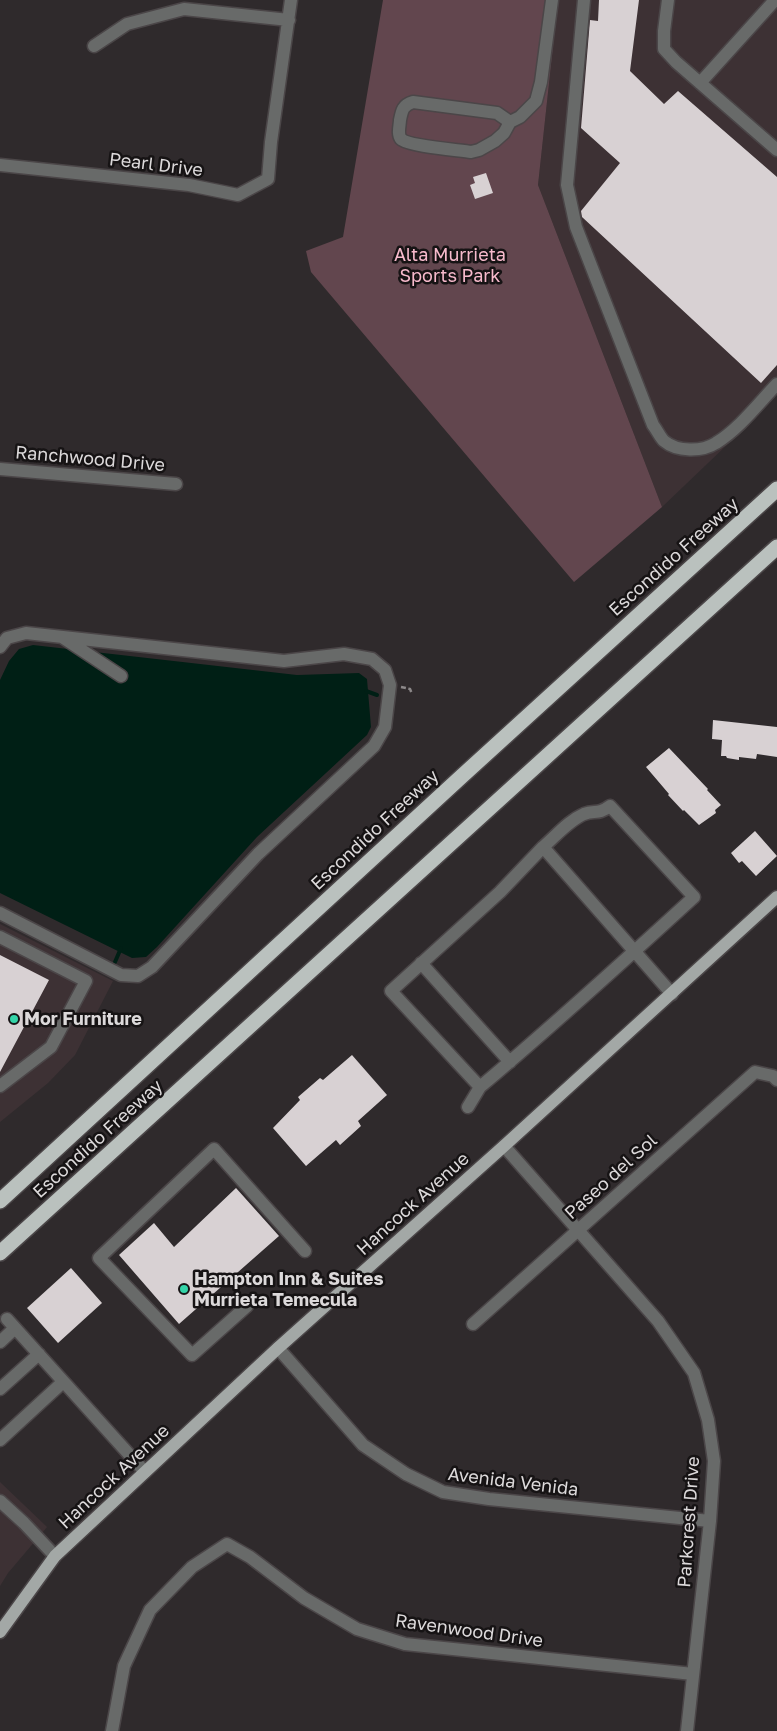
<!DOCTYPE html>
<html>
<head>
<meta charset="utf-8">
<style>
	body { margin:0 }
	canvas { display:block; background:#2f2a2c }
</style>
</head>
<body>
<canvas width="777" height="1731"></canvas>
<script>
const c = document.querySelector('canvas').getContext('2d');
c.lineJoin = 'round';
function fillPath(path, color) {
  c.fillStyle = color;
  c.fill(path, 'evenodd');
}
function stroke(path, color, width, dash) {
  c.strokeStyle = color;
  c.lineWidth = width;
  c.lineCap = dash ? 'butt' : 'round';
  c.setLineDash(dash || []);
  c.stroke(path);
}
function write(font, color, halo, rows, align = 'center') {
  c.font = font + ' "Golos Text",sans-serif';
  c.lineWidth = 5;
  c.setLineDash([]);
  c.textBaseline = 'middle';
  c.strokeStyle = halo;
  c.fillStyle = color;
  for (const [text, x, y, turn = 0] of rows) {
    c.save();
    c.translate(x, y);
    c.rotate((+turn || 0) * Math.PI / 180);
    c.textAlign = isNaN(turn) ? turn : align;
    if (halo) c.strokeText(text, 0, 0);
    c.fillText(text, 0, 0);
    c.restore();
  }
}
fillPath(new Path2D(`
	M558,0H777V391L730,442L662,507L538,185Z
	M0,924L113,981L75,1055L48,1083L0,1122Z
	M0,1482L47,1527L8,1573L0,1586Z`), '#3d3134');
fillPath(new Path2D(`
	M383,0H558L538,185L662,507L574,582L311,272L306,251L343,237Z`), '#62464e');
fillPath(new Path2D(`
	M33,645L297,675L359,673L367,679L371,727L367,735L257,837L157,947L146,957L132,958L0,893V680L9,661L19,649Z`), '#001f15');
stroke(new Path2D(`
	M366,691L377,695
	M115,962L121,948`), '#001f15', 4);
fillPath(new Path2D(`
	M599,0H639L630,71L664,104L678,91L777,177V365L761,383L582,217L581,211L620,163L581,128L590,20L598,21Z
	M486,173L493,193L475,199L470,185L475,183L473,177Z
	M713,720L777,727V757L757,754L756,759L739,757V760L727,758L726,756H721L722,740L712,739Z
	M669,748L708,789L707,790L721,805L715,810L716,813L699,825L684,810L683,811L668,795L669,794L646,767Z
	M755,831L777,856L756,876L742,861L739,863L731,853Z
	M0,955L49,980L0,1072Z
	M352,1055L387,1095L358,1121L361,1126L340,1145L336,1140L306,1166L273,1128L300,1100L298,1097L320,1078L323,1080Z
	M236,1188L279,1236L179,1324L119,1255L154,1223L174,1247Z
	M71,1268L102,1303L58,1343L27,1308Z`), '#d8d1d3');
const minor = new Path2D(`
	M584,0L567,185L576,227L653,425C657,430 660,437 664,441C677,452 702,452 716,443C739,429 758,404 777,384
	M668,0L664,31V49L676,62L777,150
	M94,46L127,24L184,9L289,20
	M700,83L775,0
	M510,122L497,113L413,102C403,105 402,110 400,120C400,125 397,134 401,139C408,146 459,150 471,152L479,150L495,141L504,133L510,122L520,117L536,101L541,82L552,0
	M0,165L189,185L238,195L268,179L271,142L291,0
	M0,469L176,484
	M62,637L121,676
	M0,647L7,638L26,633L284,661L344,654L372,659L385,670L390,685L385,727L374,746L258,854L152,967L138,976L121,975L0,913
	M543,847C556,836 568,821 584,814C595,810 598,815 610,806L694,897C624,961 553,1026 480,1087L391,991L500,892L543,847L672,994
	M0,937L86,981L51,1047L0,1086
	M421,963L510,1062
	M468,1107L480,1087
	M504,1146L658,1321L694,1373L708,1420L714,1461L710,1521L687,1731
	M247,1306L192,1355L99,1258L214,1149L305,1251
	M7,1319L145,1472
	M473,1324L755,1072L773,1076L777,1080
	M0,1342L15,1328
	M278,1348L363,1445L406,1474L443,1492L489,1499L710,1521
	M0,1389L39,1354
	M0,1440L63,1382
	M0,1501L24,1523L55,1556
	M112,1731L124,1666L150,1610L192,1567L227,1544L250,1557L304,1598L357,1629L405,1644L693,1674`);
const major = new Path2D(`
	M0,1632L55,1556L278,1348L504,1146L777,897`);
const highway = new Path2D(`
	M0,1201L462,776L777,489
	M0,1253L777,547`);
stroke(minor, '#4b4648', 15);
stroke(major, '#4b4648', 15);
stroke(highway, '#4b4648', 18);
stroke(new Path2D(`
	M401,687L410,689L412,694`), '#8c8889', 2.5, [5, 2.5]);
stroke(minor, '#686a69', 12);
stroke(major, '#a3a8a6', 12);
stroke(highway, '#bac1be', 15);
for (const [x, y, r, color] of [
	[14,1019,5,"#34d4a8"],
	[184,1289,5,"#34d4a8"]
]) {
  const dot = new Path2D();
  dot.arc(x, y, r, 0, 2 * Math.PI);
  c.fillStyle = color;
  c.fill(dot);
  stroke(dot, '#161314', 2);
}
write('18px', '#dcd9da', '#161314', [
	["Pearl Drive",156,165,7],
	["Ranchwood Drive",90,459,5],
	["Escondido Freeway",674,557,-42],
	["Escondido Freeway",375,830,-43],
	["Escondido Freeway",98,1139,-42],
	["Paseo del Sol",611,1177,-42],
	["Hancock Avenue",413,1204,-42],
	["Hancock Avenue",114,1477,-43],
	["Avenida Venida",513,1482,7],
	["Parkcrest Drive",689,1522,-86],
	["Ravenwood Drive",469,1631,8]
]);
write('18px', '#f7bacc', '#161314', [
	["Alta Murrieta",450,255],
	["Sports Park",450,276]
]);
write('bold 18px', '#dcd9da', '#161314', [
	["Mor Furniture",24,1019],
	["Hampton Inn & Suites",194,1279],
	["Murrieta Temecula",194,1300]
], 'left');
</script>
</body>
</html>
